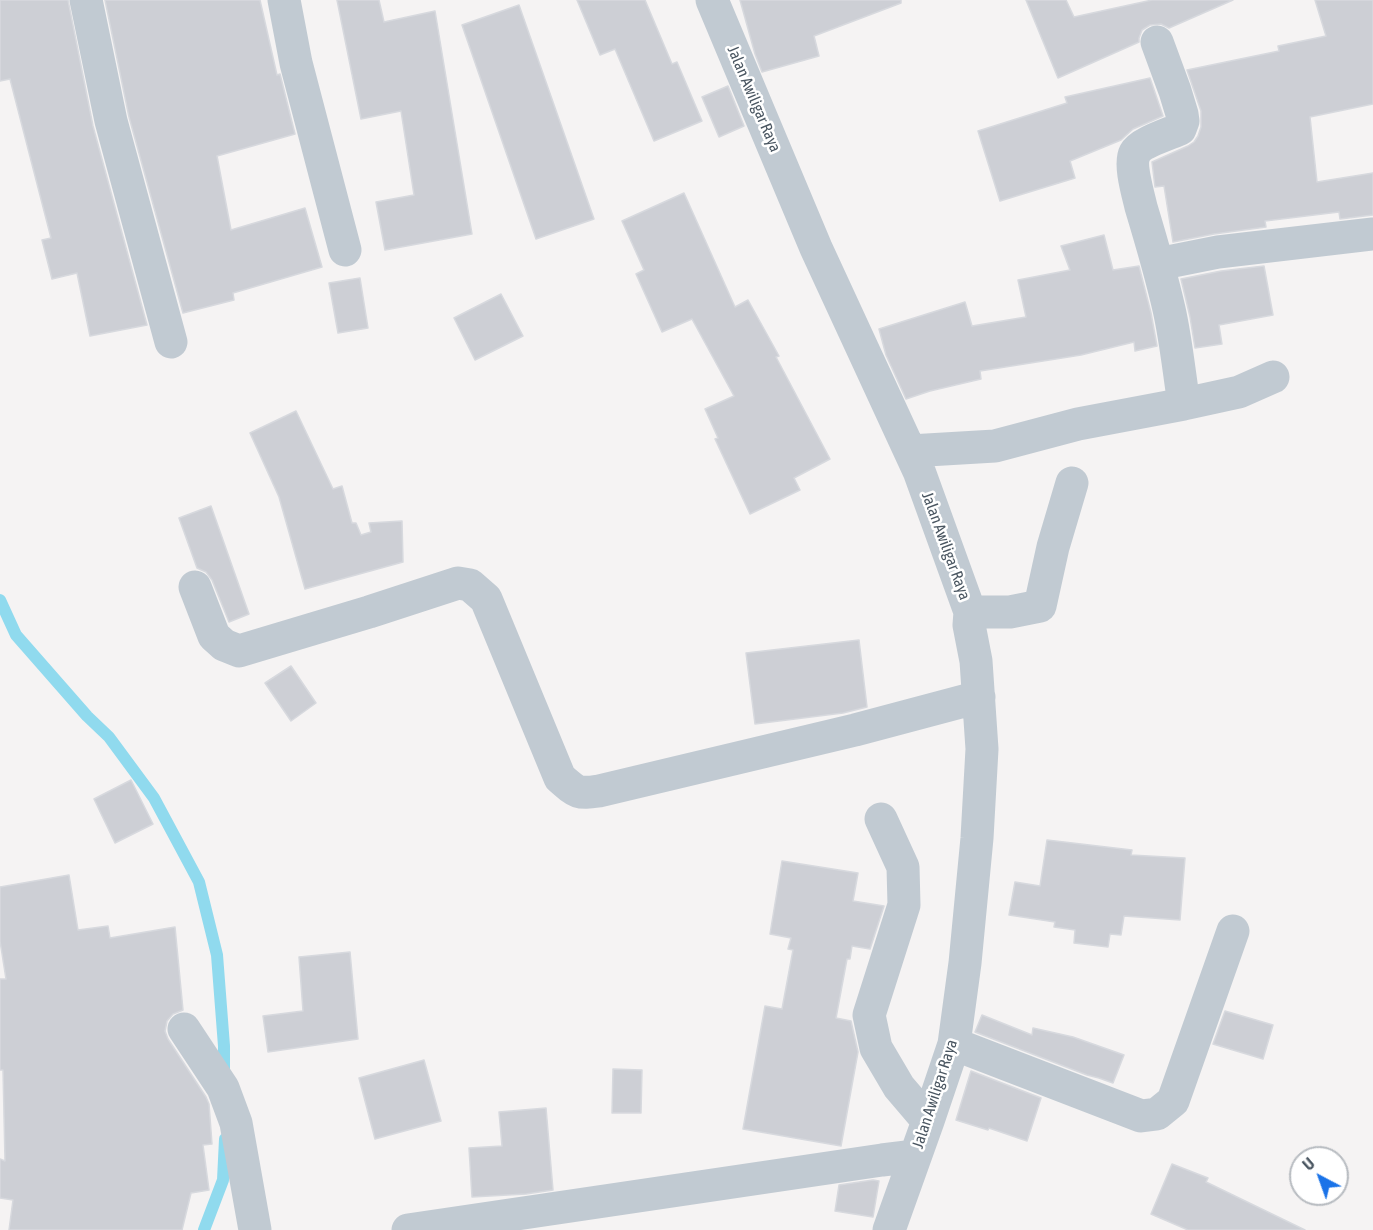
<!DOCTYPE html>
<html>
<head>
<meta charset="utf-8">
<style>
	body { margin:0 }
	#map { position:relative; width:1373px; height:1230px; overflow:hidden; background:#f5f3f3; font-family:"Asap Condensed",sans-serif }
	canvas { display:block }
	.north { position:absolute; left:1289px; top:1146px; width:60px; height:60px; box-sizing:border-box; background:#fff; border:2px solid #b7bbc0; border-radius:50%; rotate:319deg; font-size:16px; font-weight:700; line-height:24px; text-align:center; color:#4a5661 }
	.north::after { content:''; display:block; margin:auto; width:21px; height:27px; background:#1a73e8; clip-path:polygon(50% 0,100% 100%,50% 72%,0 100%) }
</style>
</head>
<body>
<div id="map">
<canvas width="1373" height="1230"></canvas>
<div class="north">U</div>
</div>
<script>
const c = document.querySelector('canvas').getContext('2d');
c.lineJoin = 'round';
function stroke(path, color, width, dash) {
  c.strokeStyle = color;
  c.lineWidth = width;
  c.lineCap = dash ? 'butt' : 'round';
  c.setLineDash(dash || []);
  c.stroke(path);
}
function fillPath(path, color) {
  c.fillStyle = color;
  c.fill(path, 'evenodd');
}
function write(font, color, halo, rows, align = 'center') {
  c.font = font + ' "Asap Condensed",sans-serif';
  c.lineWidth = 5;
  c.setLineDash([]);
  c.textBaseline = 'middle';
  c.strokeStyle = halo;
  c.fillStyle = color;
  for (const [text, x, y, turn = 0] of rows) {
    c.save();
    c.translate(x, y);
    c.rotate((+turn || 0) * Math.PI / 180);
    c.textAlign = isNaN(turn) ? turn : align;
    if (halo) c.strokeText(text, 0, 0);
    c.fillText(text, 0, 0);
    c.restore();
  }
}
stroke(new Path2D(`
	M0,600L16,635L87,716L109,737L154,798L199,882L217,955L224,1046V1076
	M204,1230L223,1180L225,1139`), '#90daee', 12);
const building = new Path2D(`
	M0,0H68L93,126L147,325L90,336L77,273L52,279L42,240L51,238L10,79L0,81Z
	M105,0H260L277,75L280,74L295,134L217,156L231,230L305,208L322,267L233,293L234,300L183,313L129,117Z
	M337,0H379L384,22L435,11L472,234L385,250L376,202L414,195L401,111L361,119Z
	M577,0H645L672,64L677,62L702,121L654,141L615,49L600,55Z
	M740,0H901V3L814,36L819,56L762,72L755,54Z
	M1026,0H1066L1074,17L1152,0H1233L1169,28L1161,24L1150,25L1142,30L1139,38V42L1058,78Z
	M1315,0H1373V104L1310,117L1317,182L1373,173V215L1340,219L1339,212L1265,221L1266,227L1214,234L1173,242L1164,186L1155,187L1152,162L1188,146L1194,142L1198,136L1201,127V111L1187,70L1279,51L1278,46L1326,36Z
	M519,5L594,219L536,239L462,25Z
	M1150,78L1163,116L1133,129L1121,140L1070,161L1075,178L1000,201L978,131L1067,103L1065,97Z
	M728,86L744,126L719,137L702,97Z
	M684,193L735,307L748,300L779,356L776,357L830,459L794,478L800,490L750,514L715,439L718,438L705,409L734,396L692,319L662,332L636,274L644,270L622,221Z
	M1104,235L1113,270L1139,266L1151,313L1157,346L1135,351L1134,342L1081,355L980,371L981,379L930,391L906,399L886,355L879,329L965,302L972,326L1026,317L1018,280L1070,270L1061,246Z
	M1264,266L1273,315L1219,325L1222,344L1195,348L1190,317L1181,279L1221,271Z
	M360,278L368,328L338,333L329,283Z
	M501,294L523,336L475,360L454,318Z
	M296,411L333,489L342,486L352,523H356L361,535L371,532L369,523L402,521L403,562L305,589L279,497L250,433Z
	M211,506L249,614L229,622L212,580L206,572L197,568L179,518Z
	M859,640L867,707L843,713L755,724L746,653Z
	M291,666L316,703L291,721L265,683Z
	M131,780L153,824L115,843L94,799Z
	M1047,840L1132,850L1131,855L1185,858L1180,920L1124,916L1121,935L1110,934L1108,947L1074,943L1075,930L1054,927L1055,922L1009,915L1015,882L1040,886Z
	M782,861L858,873L853,901L884,906L870,949L852,946L850,959H847L836,1018L851,1021L858,1052L841,1146L743,1129L765,1006L782,1009L793,950L788,949L791,938L770,934Z
	M69,875L78,930L108,926L110,938L175,927L183,1010L173,1014L167,1021L165,1031L168,1039L206,1097L209,1104L212,1144L203,1145L209,1190L191,1193L182,1230H9L13,1200L0,1198V1159L5,1161L3,1070H0V979H6L0,941V887Z
	M350,952L358,1039L268,1052L263,1016L303,1011L299,957Z
	M1225,1011L1273,1025L1263,1059L1213,1044Z
	M982,1015L1032,1035L1033,1028L1073,1037L1124,1055L1113,1083L1099,1078L1087,1075L975,1032Z
	M424,1060L441,1121L375,1139L359,1078Z
	M613,1069L642,1070L641,1113H612Z
	M971,1071L1041,1098L1027,1141L989,1128L988,1130L956,1120Z
	M546,1108L553,1190L526,1194L472,1197L469,1148L502,1146L499,1112Z
	M1172,1164L1208,1178L1206,1182L1305,1230H1188L1151,1214Z
	M873,1180L879,1181L873,1217L835,1211L839,1185Z`);
fillPath(building, '#cdcfd5');
stroke(building, '#d7d9de', 1.5);
stroke(new Path2D(`
	M86,0L111,121L171,342
	M284,0L296,63L345,250
	M712,0L816,248L919,471L970,612L969,625L976,661L982,749L977,838L965,963L954,1044L928,1121L889,1230
	M1157,42L1175,91L1182,114L1183,121L1180,129C1169,134 1140,143 1135,153C1129,164 1138,194 1141,207C1151,240 1161,274 1169,309C1176,340 1179,372 1184,404
	M1158,264L1218,252L1373,234
	M910,451L995,446L1078,424L1184,404L1239,392L1273,377
	M195,587L214,636L224,645L239,651L369,612L458,583L470,585L486,599L560,778C577,793 578,794 599,791L855,730L979,697
	M970,612H1010L1040,606L1053,547L1072,483
	M881,819L903,867L904,905L869,1015L876,1048L899,1087L928,1121
	M184,1029L223,1088L236,1123L255,1230
	M954,1044L1141,1116L1157,1114L1173,1101L1233,931
	M408,1230L882,1160L915,1156`), '#c1cad2', 33);
write('16px', '#4a5661', '#fff', [
	["Jalan Awiligar Raya",754,99,67],
	["Jalan Awiligar Raya",946,546,70],
	["Jalan Awiligar Raya",935,1094,-72]
]);
</script>
</body>
</html>
